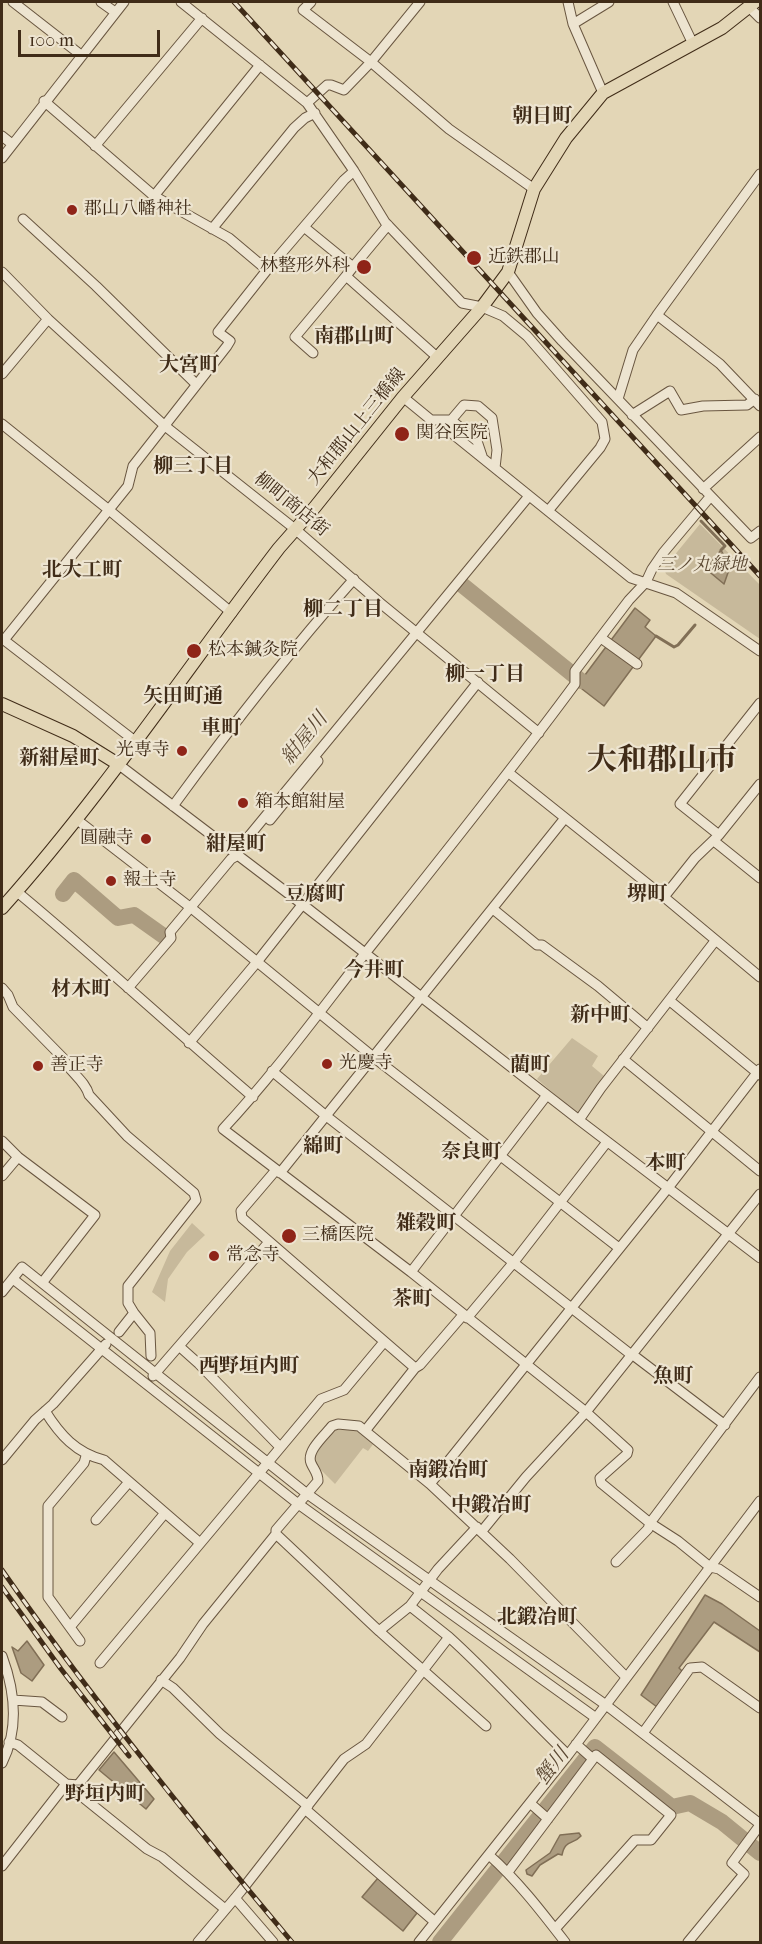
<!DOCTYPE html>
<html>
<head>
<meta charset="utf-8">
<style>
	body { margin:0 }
	#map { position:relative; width:762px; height:1944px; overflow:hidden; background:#e3d6b6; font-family:"IM FELL French Canon",serif }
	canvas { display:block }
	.frame { position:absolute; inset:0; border:3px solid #402c18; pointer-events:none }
	.scale { position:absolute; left:18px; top:30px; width:142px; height:27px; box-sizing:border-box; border:3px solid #402c18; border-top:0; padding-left:8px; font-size:18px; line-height:21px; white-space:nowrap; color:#402c18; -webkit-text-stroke:4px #ede4d0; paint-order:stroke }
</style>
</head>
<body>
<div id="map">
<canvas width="762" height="1944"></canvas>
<div class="frame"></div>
<div class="scale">100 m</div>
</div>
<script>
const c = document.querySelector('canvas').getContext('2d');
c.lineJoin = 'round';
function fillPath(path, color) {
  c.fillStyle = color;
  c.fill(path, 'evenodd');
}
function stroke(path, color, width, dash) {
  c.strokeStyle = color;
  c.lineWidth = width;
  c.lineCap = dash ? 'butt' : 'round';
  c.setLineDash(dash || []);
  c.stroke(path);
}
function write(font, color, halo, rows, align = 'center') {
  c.font = font + ' "IM FELL French Canon","Noto Serif JP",serif';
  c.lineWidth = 4.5;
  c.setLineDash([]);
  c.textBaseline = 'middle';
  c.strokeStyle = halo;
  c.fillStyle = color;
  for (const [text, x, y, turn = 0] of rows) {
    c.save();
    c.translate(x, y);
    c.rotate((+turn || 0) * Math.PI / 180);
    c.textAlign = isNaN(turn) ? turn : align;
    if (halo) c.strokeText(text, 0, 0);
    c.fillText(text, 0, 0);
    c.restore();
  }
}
fillPath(new Path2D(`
	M700,524L760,585V639L666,574L664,568Z
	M572,1038L598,1056L592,1066L604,1076L580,1116L537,1079Z
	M192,1223L205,1235L187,1252L168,1279L165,1302L152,1292L170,1251Z
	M336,1430H356L374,1443L368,1451L363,1448L335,1484L315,1464V1452Z`), '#c7b99b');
const water = new Path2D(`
	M721,550L730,567L724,584L706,569Z
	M635,608L650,620L645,627L656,636L604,706L582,689L579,683Z
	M705,1595L722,1604L760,1631V1652L714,1622L679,1668L683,1672L657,1707L641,1695Z
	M27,1641L44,1665L32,1681L21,1673L12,1647L18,1651Z
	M114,1752L154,1799L146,1809L99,1770Z
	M579,1833L581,1836C573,1845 565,1839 562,1855L558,1854L540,1865L532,1876L527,1874L526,1870L550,1853L560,1835Z
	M378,1878L417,1913L403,1931L362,1897Z`);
fillPath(water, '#ac9c80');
stroke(water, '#816f56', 1.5);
stroke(new Path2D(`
	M701,521L725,546L721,550
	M656,636L674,647L678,645L695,625`), '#816f56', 3);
stroke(new Path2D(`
	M461,584L581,681
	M63,894L74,880L118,918L134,915L165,937
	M440,1942L595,1747L672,1807L690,1803L722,1822L760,1853`), '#ac9c80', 16);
const minor = new Path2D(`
	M13,2L81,55
	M101,2L115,12
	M181,2L307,103L354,171L385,222L462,303L482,307L503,316L527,336L602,422L605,439L600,448L548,511
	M311,2L303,10L371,62L449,129L534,189
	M568,2L573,24L603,93
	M673,2L693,44
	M749,7L760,18
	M573,24L609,2
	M44,101L154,196L229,238L267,270
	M307,103L327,85H331L344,90L371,62L420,2
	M2,136L12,144
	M95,146L202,18
	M2,158L124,2
	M154,196L260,65
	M23,219L96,286L196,384
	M304,227L353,267L346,276L437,357
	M212,229L294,128L305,118L315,113
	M353,267L388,225
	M2,272L48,319L165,426L295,529L379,602L539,733
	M508,272L537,313L562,341L751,538L760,531
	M657,315L720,364L760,406
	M313,353L295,337L346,276
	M2,374L48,319
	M403,397L431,420H451L477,441L482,456
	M618,399L633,350L657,315L760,174
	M632,415L670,391L681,410L703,406L747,405L755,399
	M2,424L109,510L232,613
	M495,468L497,450L492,418L478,406L464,405L447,425L449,431L631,578L676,593L760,651
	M703,489L760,437
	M710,497L663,553L652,569L646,582L629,600L575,671V684C508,775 437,863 367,951C320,1011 275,1073 223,1129L411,1272L586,1412L628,1450L627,1454L600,1478L601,1483L650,1523L678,1541L710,1567L719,1569L760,1597
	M601,638L637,664
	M135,741L4,640L128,486L133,466L227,346L230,341L218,332L267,270L344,180L354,171
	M118,764L302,904L579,1120L760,1258
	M509,773L664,897L760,977
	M173,806C230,728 289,652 354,579
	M76,819L195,911L372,1056L619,1248
	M270,820L318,761
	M719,835L680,804L760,703
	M714,841L760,878
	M16,891C97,958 173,1029 253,1097
	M664,897L695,858L719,835L760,784
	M493,909L537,945H542L598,986L648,1028
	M2,988L8,995L13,1007L63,1058C69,1072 85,1080 89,1095L127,1136L194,1193L196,1200L128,1286V1303L134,1313
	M128,988L171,938L170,932L231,859L238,855L240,847L529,496
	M670,1001L760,1075
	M189,1043L257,962L478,682
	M623,1059L760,1171
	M272,1071L325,1115L629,1353L633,1355L725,1425
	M579,1120L601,1088L715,941
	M2,1141L18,1157L95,1215L42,1283
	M276,1170L241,1211L242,1218L415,1368L365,1431
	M280,1173L565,818
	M2,1176L18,1157
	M411,1272L547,1095
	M13,1279L297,1503L596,1718
	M2,1292L22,1267L306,1493L606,1705L760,1824
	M467,1318L514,1262L607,1142
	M119,1332L134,1313L150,1333L151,1356
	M180,1347L199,1364L280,1447
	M415,1368L420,1365L463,1315
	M153,1376L269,1242
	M45,1411C60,1435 76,1453 104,1460L200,1543
	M2,1460L35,1420L53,1404L106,1344
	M430,1484L668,1188L760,1069
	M96,1520L129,1482
	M482,1531L526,1477L586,1412L760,1194
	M276,1534L379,1631L486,1726
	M616,1562L648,1529L650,1523L760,1377
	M70,1627L165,1513
	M379,1631L410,1606L438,1569L477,1527
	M449,1637C490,1674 527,1716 568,1755
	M80,1641L48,1597V1506L84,1463L86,1456
	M2,1656C15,1691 19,1729 2,1763
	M100,1663L321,1399L344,1390L384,1342
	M161,1680L173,1688L220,1734L308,1806
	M13,1700L42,1702L62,1717
	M643,1733L690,1668L702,1667L760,1708
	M9,1742L18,1745L147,1849L162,1857L225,1909
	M530,1803L548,1819
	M305,1809L435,1922
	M489,1855C518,1881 541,1911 565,1942
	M2,1866L66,1784L78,1785L180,1658L203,1624L276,1534V1530L318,1481C318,1473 314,1470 311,1463C306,1451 325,1435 332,1426L338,1424L359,1426L430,1484L510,1559L626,1677
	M508,1872L593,1759
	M235,1898L273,1942
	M555,1929L635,1840H651L671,1815L596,1755L593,1759L576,1744
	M198,1942L241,1891L344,1759L366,1744L449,1637L410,1606
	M419,1942L568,1755L760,1501
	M688,1942L744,1874L732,1863L760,1825`);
const major = new Path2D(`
	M2,704L73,736L118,764
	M2,908C103,795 187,668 279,548L315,507L403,397L482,307L508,272L534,189L566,138L603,93L722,28L755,2`);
stroke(minor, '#695640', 11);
stroke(major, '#402c18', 14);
stroke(minor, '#ede4d0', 9);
stroke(major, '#e3d6b6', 12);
const rail = new Path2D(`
	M234,2L760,576
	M2,1570C92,1699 191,1822 292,1942
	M2,1587L61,1669L129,1756`);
stroke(rail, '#402c18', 5);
stroke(rail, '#ede4d0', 3, [9]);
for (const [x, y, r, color] of [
	[72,210,6,"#8f2418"],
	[474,258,8,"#8f2418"],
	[364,267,8,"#8f2418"],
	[402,434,8,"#8f2418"],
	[194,651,8,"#8f2418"],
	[182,751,6,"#8f2418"],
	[243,803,6,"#8f2418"],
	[146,839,6,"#8f2418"],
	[111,881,6,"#8f2418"],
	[327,1064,6,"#8f2418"],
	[38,1066,6,"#8f2418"],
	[289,1236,8,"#8f2418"],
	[214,1256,6,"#8f2418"]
]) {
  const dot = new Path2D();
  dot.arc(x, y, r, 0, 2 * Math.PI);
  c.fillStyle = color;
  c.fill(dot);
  stroke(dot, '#ede4d0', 2);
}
write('18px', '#402c18', '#ede4d0', [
	["郡山八幡神社",84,210],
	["近鉄郡山",488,258],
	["林整形外科",350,267,"right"],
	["関谷医院",416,434],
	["松本鍼灸院",208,651],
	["光専寺",170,751,"right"],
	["箱本館紺屋",255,803],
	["圓融寺",134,839,"right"],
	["報土寺",123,881],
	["光慶寺",339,1064],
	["善正寺",50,1066],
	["三橋医院",302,1236],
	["常念寺",226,1256]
], 'left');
write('18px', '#402c18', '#ede4d0', [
	["大和郡山上三橋線",357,427,-51],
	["柳町商店街",291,505,39]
]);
write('italic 18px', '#5b4832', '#ede4d0', [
	["三ノ丸緑地",702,566]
]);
write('bold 20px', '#402c18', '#ede4d0', [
	["朝日町",542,117],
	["南郡山町",354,337],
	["大宮町",189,366],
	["柳三丁目",193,467],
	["北大工町",82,571],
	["柳二丁目",343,610],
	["柳一丁目",485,675],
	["矢田町通",183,697],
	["車町",221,729],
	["新紺屋町",59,759],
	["紺屋町",236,845],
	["豆腐町",315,895],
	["堺町",647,895],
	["今井町",374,971],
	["材木町",81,990],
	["新中町",600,1016],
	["藺町",530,1066],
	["綿町",323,1147],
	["奈良町",471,1153],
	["本町",665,1164],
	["雑穀町",426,1224],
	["茶町",412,1300],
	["西野垣内町",249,1367],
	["魚町",673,1377],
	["南鍛冶町",448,1471],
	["中鍛冶町",491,1506],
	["北鍛冶町",537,1618],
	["野垣内町",105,1795]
]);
write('italic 20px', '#5b4832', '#ede4d0', [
	["紺屋川",305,739,-51],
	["蟹川",553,1767,-52]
]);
write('bold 30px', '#402c18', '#ede4d0', [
	["大和郡山市",662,762]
]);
</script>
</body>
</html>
